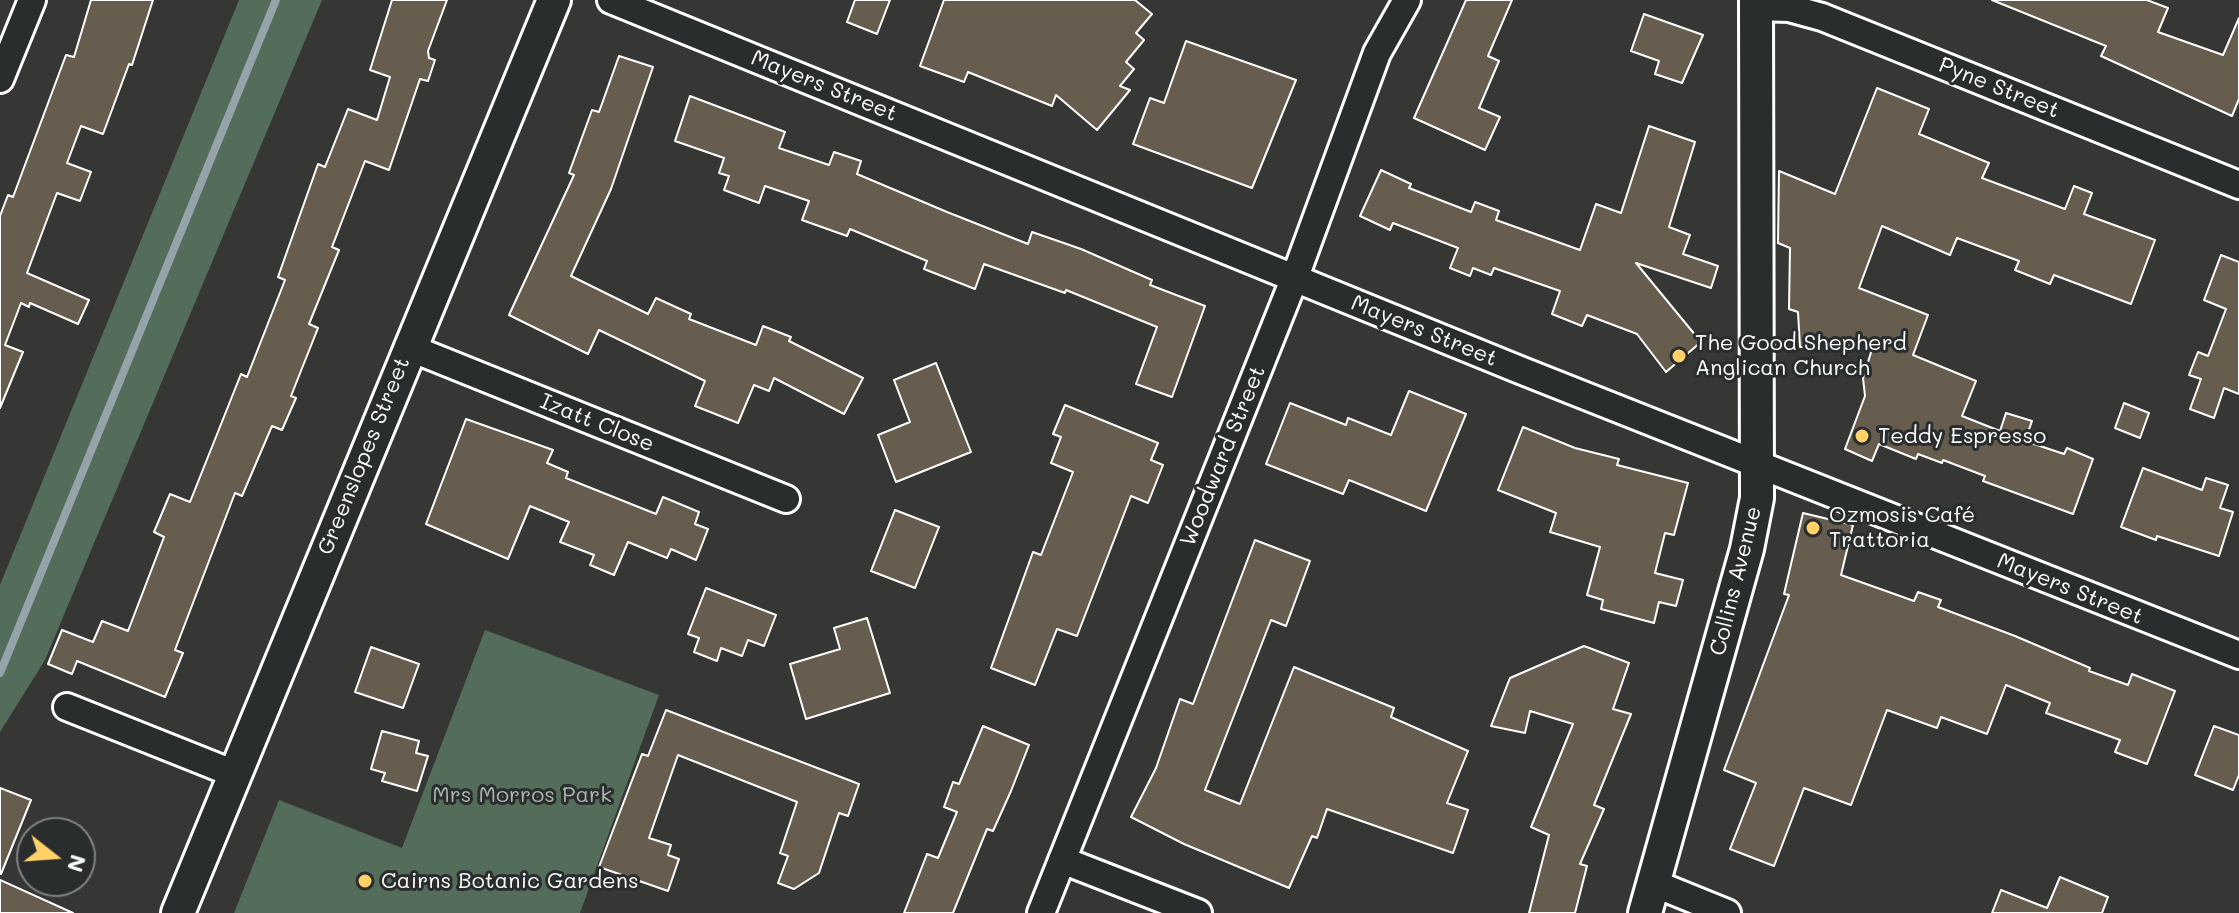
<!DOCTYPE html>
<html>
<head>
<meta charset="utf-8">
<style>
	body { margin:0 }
	#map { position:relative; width:2239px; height:913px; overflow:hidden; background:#363734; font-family:Mali,sans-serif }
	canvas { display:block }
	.north { position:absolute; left:16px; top:817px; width:80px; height:80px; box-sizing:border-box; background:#2a2d2e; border:2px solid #7f8182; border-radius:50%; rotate:107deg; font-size:22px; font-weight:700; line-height:32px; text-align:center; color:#fff }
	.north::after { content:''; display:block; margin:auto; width:28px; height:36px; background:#ffd166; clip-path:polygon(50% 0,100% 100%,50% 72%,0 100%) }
</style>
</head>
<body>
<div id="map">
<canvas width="2239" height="913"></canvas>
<div class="north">N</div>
</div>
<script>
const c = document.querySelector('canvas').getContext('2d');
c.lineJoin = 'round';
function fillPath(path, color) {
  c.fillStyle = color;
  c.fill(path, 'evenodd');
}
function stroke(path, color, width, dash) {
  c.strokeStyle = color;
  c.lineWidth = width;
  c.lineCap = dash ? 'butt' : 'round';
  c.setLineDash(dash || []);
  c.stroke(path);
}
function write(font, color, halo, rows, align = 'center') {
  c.font = font + ' Mali,sans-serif';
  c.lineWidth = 6;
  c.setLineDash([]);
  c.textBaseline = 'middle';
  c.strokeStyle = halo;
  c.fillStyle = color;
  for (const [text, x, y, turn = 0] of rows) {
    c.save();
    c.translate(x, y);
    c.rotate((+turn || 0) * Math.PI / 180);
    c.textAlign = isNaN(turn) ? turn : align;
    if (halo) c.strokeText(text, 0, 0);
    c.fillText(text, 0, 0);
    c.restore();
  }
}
fillPath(new Path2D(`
	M239,0H322L45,660L0,732V585Z
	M485,630L659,695L580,913H234L279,800L402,848Z`), '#546d5b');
stroke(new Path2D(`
	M0,673L276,0`), '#94a4aa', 8);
const building = new Path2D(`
	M91,0H153L132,65L129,64L103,134L81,126L67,163L91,172L80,201L57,193L27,273L89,300L78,324L30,303L29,307L21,303L5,345L23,352L0,408V216L8,195L13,197L66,55L74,57Z
	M392,0H447L428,51L429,58L435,60L428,81L420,79L389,170L365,161L332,247L339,250L309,324L318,328L291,396L296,398L282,430L272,426L242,496L235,493L175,650L183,653L165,697L77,661L72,674L48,664L62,630L93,642L102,621L128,631L164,537L154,532L170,494L190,502L241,374L247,377L285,280L278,277L318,164L325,167L348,109L377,120L390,77L370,70Z
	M855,0H890L877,34L847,22Z
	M944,0H1135L1152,14L1136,33L1144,40L1126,62L1134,69L1120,86L1130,90L1097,130L1056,95L1052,106L968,72L964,82L920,66Z
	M1466,0H1512L1488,56L1499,61L1479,108L1500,117L1485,150L1414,118Z
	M1992,0H2147L2168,8L2158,32L2223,55L2239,18V99L2232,116L2101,56L2106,46Z
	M1644,14L1703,35L1682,83L1655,74L1659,61L1631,51Z
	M1186,41L1296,80L1252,188L1133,144L1150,98L1164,103Z
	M619,56L653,67L611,189L571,276L648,314L656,298L691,314L689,319L756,345L763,326L791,337L789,341L863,378L844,414L774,378L769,391L754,385L738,423L695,406L705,381L599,330L588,354L509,315L574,175L569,173L592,110L599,112Z
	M1877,88L1929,109L1919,134L1989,163L1982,178L2065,209L2074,186L2092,193L2084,214L2155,240L2131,304L2054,275L2050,284L2015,270L2019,261L1957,238L1950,255L1882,226L1859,288L1928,315L1913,355L1976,381L1962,416L2000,431L2006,413L2032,421L2025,441L2064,454L2067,448L2093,459L2073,514L1983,481L1985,476L1943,460L1942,463L1918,454L1916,459L1879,444L1872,461L1845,449L1865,396L1863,378L1873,346L1800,347L1798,312L1789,309L1790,248L1778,243L1779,171L1835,194Z
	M690,96L785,132L779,148L829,165L834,152L861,161L857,174L947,212L1028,244L1032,232L1081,249L1152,280L1150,285L1205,306L1172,397L1136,384L1157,327L1066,290L1065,293L984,264L975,289L924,269L927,261L850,229L847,236L802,220L809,201L765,186L759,203L724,190L729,176L719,173L724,158L675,141Z
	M1649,126L1695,142L1669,227L1690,235L1683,254L1718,266L1711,288L1636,263L1701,342L1666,372L1637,334L1587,315L1582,326L1552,314L1560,291L1494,268L1491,275L1473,268L1470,276L1450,268L1458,248L1393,223L1390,230L1360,216L1381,170L1411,184L1409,188L1471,212L1475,202L1499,211L1496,220L1580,250L1596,204L1621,213Z
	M2221,255L2239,262V394L2224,388L2214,418L2190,409L2201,379L2189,375L2198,352L2208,356L2226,309L2204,300Z
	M936,363L971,452L896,482L878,435L910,422L894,380Z
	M1409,391L1466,414L1426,511L1349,480L1343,494L1266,464L1290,403L1346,425L1348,418L1391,435Z
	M2124,403L2149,413L2140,438L2115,428Z
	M1065,405L1158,443L1151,460L1163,465L1148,503L1131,496L1077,636L1057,629L1035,685L991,668L1033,552L1041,555L1073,472L1051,463L1061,437L1053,434Z
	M466,419L553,450L547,463L568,472L566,478L656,514L663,497L699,512L695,524L708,529L696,560L671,549L667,558L628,542L614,575L590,565L594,555L560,542L569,522L530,506L508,559L426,524Z
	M1523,427L1575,448L1619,459L1617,465L1688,483L1674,535L1665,533L1655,573L1683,580L1676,606L1659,602L1654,623L1601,609L1603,600L1587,595L1600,547L1550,532L1556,513L1498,490Z
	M2143,468L2202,490L2206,478L2228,485L2220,508L2233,512L2219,556L2157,536L2156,540L2121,527Z
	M895,510L939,527L915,588L871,571Z
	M1803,513L1853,525L1841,575L1914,601L1918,592L1941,600L1938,607L2015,636L2090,668L2089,671L2128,685L2132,674L2175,691L2147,764L2115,752L2120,740L2046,713L2050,703L2006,685L1987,734L1941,717L1937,728L1887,710L1851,805L1804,788L1774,866L1730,849L1756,783L1724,770L1789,595L1784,594Z
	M1255,540L1310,561L1286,626L1271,620L1205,790L1240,804L1294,667L1394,708L1391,717L1468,751L1447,803L1468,810L1453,853L1327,809L1317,838L1312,836L1289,888L1184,844L1131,817L1156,768L1180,699L1193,704Z
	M706,588L776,615L764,646L748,640L742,656L721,648L717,661L694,652L699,638L688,634Z
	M867,618L890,693L806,719L790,664L840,649L834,628Z
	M1584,646L1629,663L1613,709L1631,714L1594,805L1604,809L1580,864L1587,866L1575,913H1529L1549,835L1531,827L1573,724L1530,711L1525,733L1491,726L1510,678Z
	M371,647L419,664L403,708L355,692Z
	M666,710L859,784L848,816L839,813L819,873L794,889L778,883L788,856L780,853L797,802L678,755L649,838L671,845L668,855L679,859L668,891L599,867L642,754L648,756Z
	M983,726L1029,745L1011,791L993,831L987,829L953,913H904L927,854L938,858L957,812L944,807L953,782L959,784Z
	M2214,726L2239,735V775L2233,790L2195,775Z
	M382,731L419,741L416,753L428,756L417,791L382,781L385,773L371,769Z
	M0,788L31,800L1,874H0Z
	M2060,877L2108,897L2102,913H1992L2001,890L2047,908Z
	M0,880L73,913H0Z`);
fillPath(building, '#665d4e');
stroke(building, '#fff', 2);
const minor = new Path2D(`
	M611,0L1520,370L2239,655
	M1756,7L1789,8L1822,17L2239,185
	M0,79L32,0
	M408,347L786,499
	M67,707L235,774
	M1062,860L1198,913
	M1653,883L1727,913
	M1041,913L1295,277L1377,53L1407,0`);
const tertiary = new Path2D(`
	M178,913L554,0
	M1645,913L1747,549L1757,498L1756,0`);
stroke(minor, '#fff', 32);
stroke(tertiary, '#fff', 38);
stroke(minor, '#2a2d2e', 26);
stroke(tertiary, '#2a2d2e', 32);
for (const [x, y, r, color] of [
	[1679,356,8,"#ffd166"],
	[1862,436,8,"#ffd166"],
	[1813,528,8,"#ffd166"],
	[365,881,8,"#ffd166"]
]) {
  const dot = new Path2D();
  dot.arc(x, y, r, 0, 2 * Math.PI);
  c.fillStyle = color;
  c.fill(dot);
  stroke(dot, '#2a2d2e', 3);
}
write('22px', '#fff', '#2a2d2e', [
	["Mayers Street",824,86,22],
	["Pyne Street",1999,88,22],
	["Mayers Street",1424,331,22],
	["Izatt Close",597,423,22],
	["Greenslopes Street",364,456,-68],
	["Woodward Street",1223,456,-68],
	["Collins Avenue",1736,581,-76],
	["Mayers Street",2070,589,22]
]);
write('22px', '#fff', '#2a2d2e', [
	["The Good Shepherd",1695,343],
	["Anglican Church",1695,368],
	["Teddy Espresso",1878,436],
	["Ozmosis Café",1829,515],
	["Trattoria",1829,540],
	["Cairns Botanic Gardens",381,881]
], 'left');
write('22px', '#aab6ad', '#2a2d2e', [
	["Mrs Morros Park",522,795]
]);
</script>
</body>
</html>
